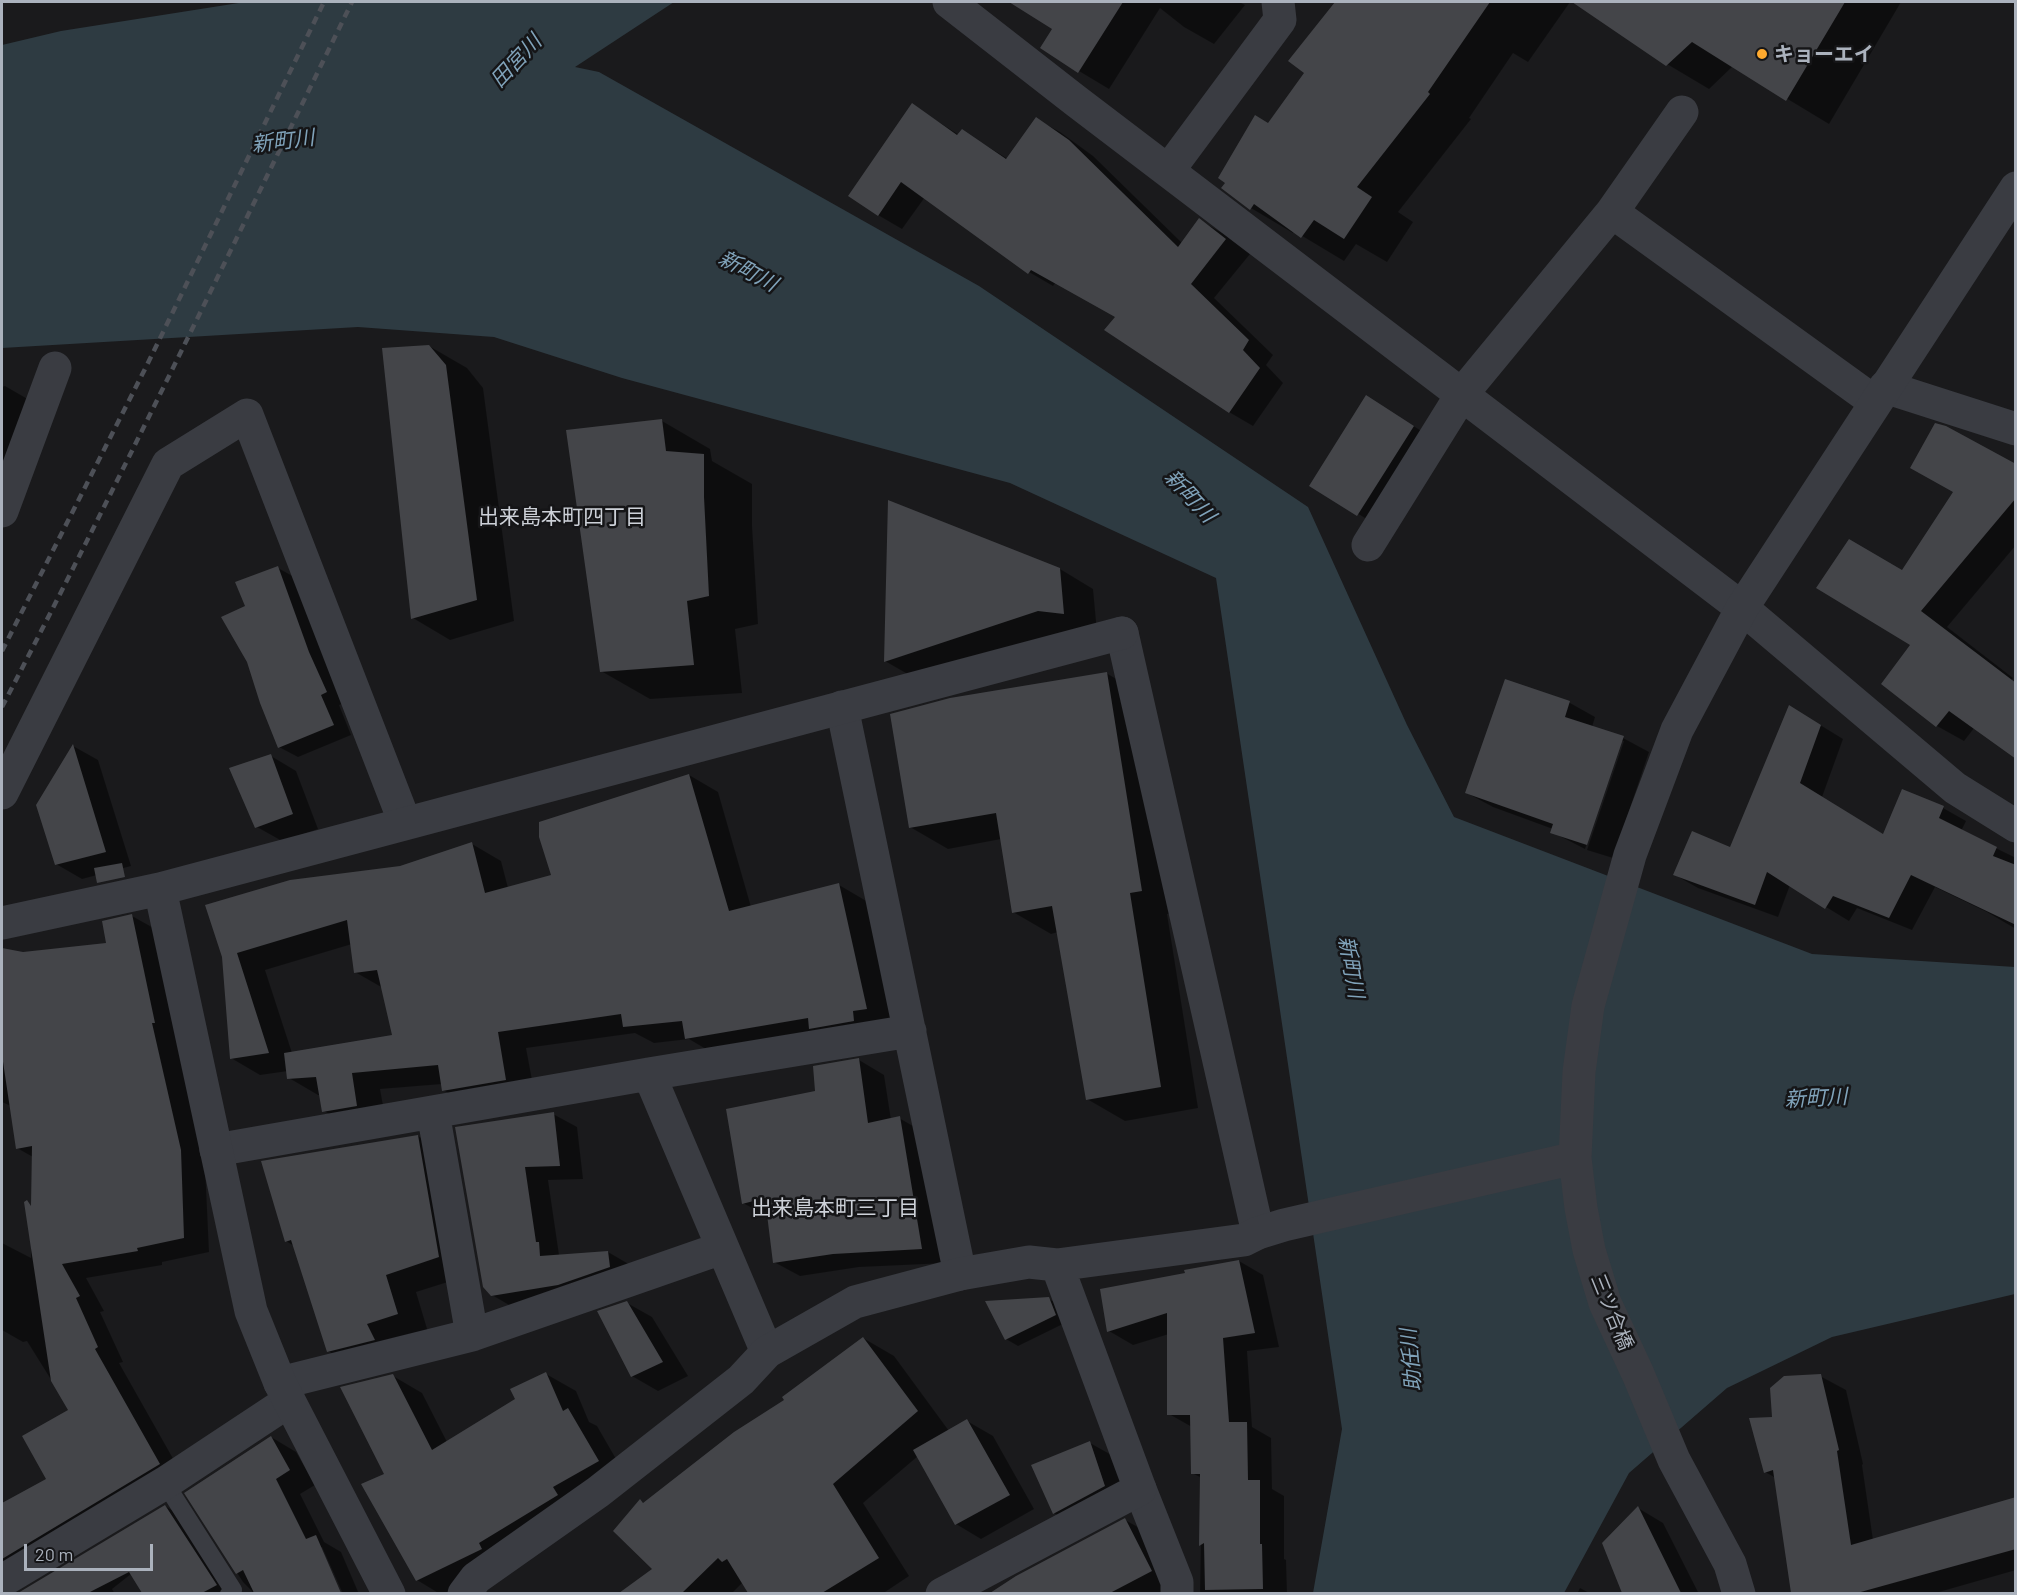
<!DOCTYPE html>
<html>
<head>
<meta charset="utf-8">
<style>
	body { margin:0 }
	#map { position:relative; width:2017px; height:1595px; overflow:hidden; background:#1a1a1c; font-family:Barlow,sans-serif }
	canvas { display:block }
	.frame { position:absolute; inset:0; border:3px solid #abb2bd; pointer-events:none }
	.scale { position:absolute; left:24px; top:1544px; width:129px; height:27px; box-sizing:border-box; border:3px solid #abb2bd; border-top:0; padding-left:8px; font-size:18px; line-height:21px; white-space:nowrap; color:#abb2bd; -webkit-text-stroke:4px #151517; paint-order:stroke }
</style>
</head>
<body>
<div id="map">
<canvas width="2017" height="1595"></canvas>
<div class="frame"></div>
<div class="scale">20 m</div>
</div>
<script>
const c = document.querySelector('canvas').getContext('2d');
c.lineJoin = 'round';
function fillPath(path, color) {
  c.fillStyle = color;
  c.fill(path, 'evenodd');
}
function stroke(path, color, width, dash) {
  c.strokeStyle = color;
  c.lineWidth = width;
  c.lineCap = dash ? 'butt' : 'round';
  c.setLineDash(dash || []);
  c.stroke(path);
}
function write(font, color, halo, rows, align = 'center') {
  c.font = font + ' Barlow,"Noto Sans JP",sans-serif';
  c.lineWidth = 5;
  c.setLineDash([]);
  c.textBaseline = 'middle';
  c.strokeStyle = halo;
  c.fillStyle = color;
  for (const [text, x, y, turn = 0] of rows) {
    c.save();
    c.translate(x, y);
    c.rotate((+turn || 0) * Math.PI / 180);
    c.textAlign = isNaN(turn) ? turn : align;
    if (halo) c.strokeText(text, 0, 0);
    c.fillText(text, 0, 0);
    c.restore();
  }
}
fillPath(new Path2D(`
	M245,2H674L575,67L599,72L979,286L1308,507L1407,725L1454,817L1812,954L2015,967V1294L1832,1337L1727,1388L1629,1473L1564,1593H1313L1342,1429L1216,578L1010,483L622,378L494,337L358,327L2,348V45L61,31Z`), '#2e3b42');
fillPath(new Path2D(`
	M1012,2H1239L1245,5L1214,44L1184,27L1160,8L1109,89L1079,71L1054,28Z
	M1337,2H1570L1528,62L1513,53L1469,118L1471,119L1398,212L1413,222L1387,262L1356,244L1344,261L1294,231L1293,233L1251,208L1269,125L1306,72L1291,61Z
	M1574,2H1901L1829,124L1733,66L1709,89L1667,64Z
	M912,105L959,135L962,131L1008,159L1036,119L1060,132L1093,156L1182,243L1199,220L1224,234L1250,254L1214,298L1273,355L1266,365L1283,383L1253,426L1229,412L1117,316L1056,282L1053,286L1029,272L925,197L902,229L878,215Z
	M429,346L467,368L483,388L514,621L450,640L413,618Z
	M5,386L50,412L2,517V387Z
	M1367,397L1439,442L1383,529L1311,485Z
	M662,421L710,449L712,461L752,484V526L758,624L735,629L742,693L650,699L601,671Z
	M2016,466V545L1947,627L2013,678L1964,741L1937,726L1883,683L1912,645L1903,572Z
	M278,568L296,578L345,703L339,705L351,735L298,757L279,747Z
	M1060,569L1093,589L1097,632L918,680L885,661Z
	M1106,673L1144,695L1179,912L1167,914L1198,1108L1125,1121L1087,1099L1058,932L1051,934L1013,912L1001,839L948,849L910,827Z
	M1506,681L1570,703L1595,717L1592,727L1623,738L1649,752L1613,858L1587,850L1624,741H1621L1585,849L1552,832L1553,829L1493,807L1467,793Z
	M1812,720L1843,739L1822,797L1884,835L1943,808L1966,821L1961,831L2016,858V929L1987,912L1935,887L1912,930L1857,908L1849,921L1790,885L1778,917L1698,888L1675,875L1731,849Z
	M73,746L98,760L131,866L82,879L56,864Z
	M271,756L296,771L318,829L282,841L257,827Z
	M689,775L718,792L751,907L839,885L868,902L895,1025L716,1055L689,1039L654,1043L635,1033L526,1048L535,1096L473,1107L443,1090L442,1084L380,1089L386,1122L353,1128L324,1111L321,1095H318L289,1078L288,1071L260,1075L231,1058L224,957L401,867L472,844L501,861L508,888L553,876ZM352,944L355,972L383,988L394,1036L292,1053L265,970Z
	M132,916L157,930L205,1166L209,1252L162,1262V1265L86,1278L104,1311L100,1312L123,1362L119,1363L184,1478L2,1594V1505L48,1479L70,1410L27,1341L23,1342L2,1330V1243L31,1258L33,1157L17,1148L11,1106L2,1102V949L23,953L107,944Z
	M859,1060L884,1075L891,1120L899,1118L925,1133L947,1263L859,1267L800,1276L774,1262L769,1217L743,1203L817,1092Z
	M553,1114L577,1127L583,1179L548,1180L559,1255L608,1252L632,1266L516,1309L492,1295L456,1128Z
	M418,1136L449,1154L470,1275L416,1292L428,1332L359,1369L328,1351L294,1246L286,1241Z
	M1239,1261L1263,1275L1279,1347L1247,1351L1252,1427L1271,1438L1272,1489L1284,1496V1559L1286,1560L1287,1594H1200L1202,1478L1192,1473V1427L1169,1414V1334L1133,1345L1109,1331L1186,1274Z
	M1049,1299L1061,1306L1067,1322L1018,1346L1006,1339Z
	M627,1303L652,1317L688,1376L658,1391L632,1376Z
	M863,1338L894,1356L949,1431L967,1421L993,1436L1034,1509L981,1539L956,1524L918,1456L863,1503L909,1576L882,1594H750L743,1582L731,1594H622L654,1570L640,1501L645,1504L786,1400Z
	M546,1374L576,1391L589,1422L597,1426L627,1478L453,1594H440L417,1580L386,1475L393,1376L422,1393L447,1442L517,1400Z
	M1820,1376L1846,1390L1863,1464L1862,1465L1873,1540L2016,1499V1570L1932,1594H1792L1776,1478L1765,1472L1773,1419Z
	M271,1437L296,1452L315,1485L300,1494L324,1542L341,1552L359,1594H343L322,1547H319L340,1594H255L243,1582L186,1493Z
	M1090,1443L1115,1457L1130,1501L1079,1528L1054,1513Z
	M165,1506L190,1521L236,1594H156L136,1570L112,1589L115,1594H20Z
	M1638,1508L1663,1523L1699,1594H1623L1604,1544Z
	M1125,1520L1154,1536L1183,1594H989Z
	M1580,1588L1591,1594H1577Z`), '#0007');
fillPath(new Path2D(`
	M1009,2H1123L1078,73L1040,48L1052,29Z
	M1335,2H1490L1428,92L1430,94L1357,187L1372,197L1344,239L1314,220L1301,238L1254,204L1250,210L1221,188L1225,183L1218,178L1255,115L1268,123L1304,73L1288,61Z
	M1572,2H1845L1786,101L1692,42L1666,66Z
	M912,103L957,135L962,129L1006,159L1036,117L1069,140L1178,247L1199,218L1226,239L1191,284L1249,340L1243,350L1260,368L1229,413L1104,330L1115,317L1031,270L1028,274L901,182L878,216L848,196Z
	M429,345L446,365L477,600L411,619L382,348Z
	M1366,395L1414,426L1357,516L1309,486Z
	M662,419L666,451L704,454V497L709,596L687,601L694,665L600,672L566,430Z
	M1935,423L1946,426L2016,464V498L1921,611L2016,683V759L1949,711L1936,727L1881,684L1910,645L1816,588L1849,539L1902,570L1953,492L1910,468Z
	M888,500L1060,568L1064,614L1038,611L884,662Z
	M278,566L309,652L327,692L321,695L334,725L278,748L260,703L247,662L221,617L245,606L235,582Z
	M1107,672L1142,891L1130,893L1161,1087L1086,1100L1052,906L1012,913L996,813L909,828L890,714L950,698Z
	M1505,679L1570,701L1565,717L1624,736L1587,845L1550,833L1553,824L1465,793Z
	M1789,705L1821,725L1800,783L1883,834L1902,789L1944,806L1939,818L1997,847L1993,856L2016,865V925L1911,875L1889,918L1833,896L1825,909L1767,872L1755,905L1673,875L1692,831L1730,847Z
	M73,744L106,852L55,865L36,805Z
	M271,754L293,814L255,828L229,768Z
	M689,774L729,911L839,883L867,1009L853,1011L854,1021L809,1029L808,1018L685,1039L682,1021L623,1027L621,1014L498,1032L506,1080L442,1091L438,1065L352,1073L357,1106L322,1112L316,1077L287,1079L284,1053L392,1035L377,970L354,973L347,920L237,953L269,1053L230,1059L222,957L205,905L290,880L400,866L472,842L485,893L551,875L539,837V822Z
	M122,863L125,877L97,883L94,868Z
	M132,914L155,1023H152L181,1150L184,1238L137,1248L138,1251L62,1264L80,1296L76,1298L98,1347L95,1349L160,1464L2,1559V1503L46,1479L22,1436L68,1410L51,1381L24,1202L27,1200L31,1206L32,1146L16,1149L2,1055V948L23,952L106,943L102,921Z
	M859,1058L868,1123L900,1116L922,1249L833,1254L773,1263L765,1198L742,1204L726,1109L815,1091L813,1066Z
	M554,1112L560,1166L525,1167L536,1242H539L540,1256L608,1251L610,1267L558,1285L491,1296L483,1287L455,1127Z
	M418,1135L439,1257L386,1275L398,1314L367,1324L375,1340L327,1352L291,1240L285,1242L261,1161Z
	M1239,1260L1255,1333L1223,1338L1229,1422H1247L1248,1480H1260V1544H1262L1263,1589L1205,1590L1204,1543L1199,1546L1200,1474H1191L1190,1415H1167V1313L1107,1332L1100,1289L1185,1273L1184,1270Z
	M1049,1297L1056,1315L1005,1340L985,1301Z
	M627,1301L663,1362L631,1377L597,1311Z
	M863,1337L918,1411L833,1484L879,1558L822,1593H748L727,1559L722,1562L718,1558L682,1593H619L652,1569L613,1531L640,1499L643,1503L734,1432L784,1400L782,1397Z
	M546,1372L563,1411L568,1408L599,1461L553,1487L558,1495L479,1543L482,1549L416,1581L361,1484L384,1474L340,1387L393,1374L432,1450L515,1399L510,1389Z
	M1821,1374L1839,1450L1837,1451L1851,1545L2016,1497V1549L1857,1593H1791L1773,1470L1764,1473L1749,1418L1772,1417L1770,1388L1784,1376Z
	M967,1419L1010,1495L955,1525L913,1450Z
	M271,1436L290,1470L276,1479L306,1539L316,1535L341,1593H254L243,1570L236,1574L184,1493Z
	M1090,1441L1105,1486L1053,1514L1031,1465Z
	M165,1505L217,1585L202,1593H142L129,1572L88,1593H18Z
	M1638,1506L1681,1593H1622L1602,1543Z
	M1125,1518L1152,1571L1110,1593H990L1016,1576Z`), '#444549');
stroke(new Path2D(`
	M165,1483L233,1590L229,1594`), '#3a3c42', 18);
stroke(new Path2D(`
	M949,2L1076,101L1742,608L1955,788L2016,826
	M1168,171L1280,20L1278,2
	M1612,212L1682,112
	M1885,387L2016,429
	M2,511L55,368
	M1368,545L1462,394L1612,212L1875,402
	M1122,633L1258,1233
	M842,707L960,1274
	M2,793L168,464L247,415L405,823
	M649,1074L767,1352
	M433,1112L472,1335
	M216,1150L649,1074L910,1031
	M280,1383L472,1335L722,1248
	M1140,1489L1177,1582V1594
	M2,1581L165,1483L289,1401`), '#3a3c42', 33);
stroke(new Path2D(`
	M160,889L251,1311L280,1383L389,1594
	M2,923L160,889L1122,633
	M464,1594L476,1578L598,1492L741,1380L767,1352L855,1302L960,1274L1029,1262L1057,1265L1244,1240L1258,1233L1284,1225L1575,1158
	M942,1594L1140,1489L1057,1265
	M1739,1594L1730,1564L1674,1460L1638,1374L1605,1303L1589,1250L1581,1208L1575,1158L1579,1072L1588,1006L1630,855L1677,730L1742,608L2016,188`), '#3a3c42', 33);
stroke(new Path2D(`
	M2,651L147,365L324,2
	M2,707C123,474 237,237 352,2`), '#4d5057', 4.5, [8, 6]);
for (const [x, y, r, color] of [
	[1762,54,6,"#ffaa2f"]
]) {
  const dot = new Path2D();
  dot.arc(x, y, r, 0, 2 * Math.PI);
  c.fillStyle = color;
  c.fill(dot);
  stroke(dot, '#151517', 2);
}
write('bold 20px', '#abb2bd', '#151517', [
	["キョーエイ",1774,54]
], 'left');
write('20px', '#abb2bd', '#151517', [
	["三ツ合橋",1612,1312,68]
]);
write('italic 21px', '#80a3ba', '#151517', [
	["田宮川",516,61,-47],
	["新町川",283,141,-7],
	["新町川",748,271,28],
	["新町川",1190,496,47],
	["新町川",1351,967,80],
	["新町川",1816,1098,-3],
	["助任川",1411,1360,-95]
]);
write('21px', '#cdd1d8', '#151517', [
	["出来島本町四丁目",562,517],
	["出来島本町三丁目",835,1208]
]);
</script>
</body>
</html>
